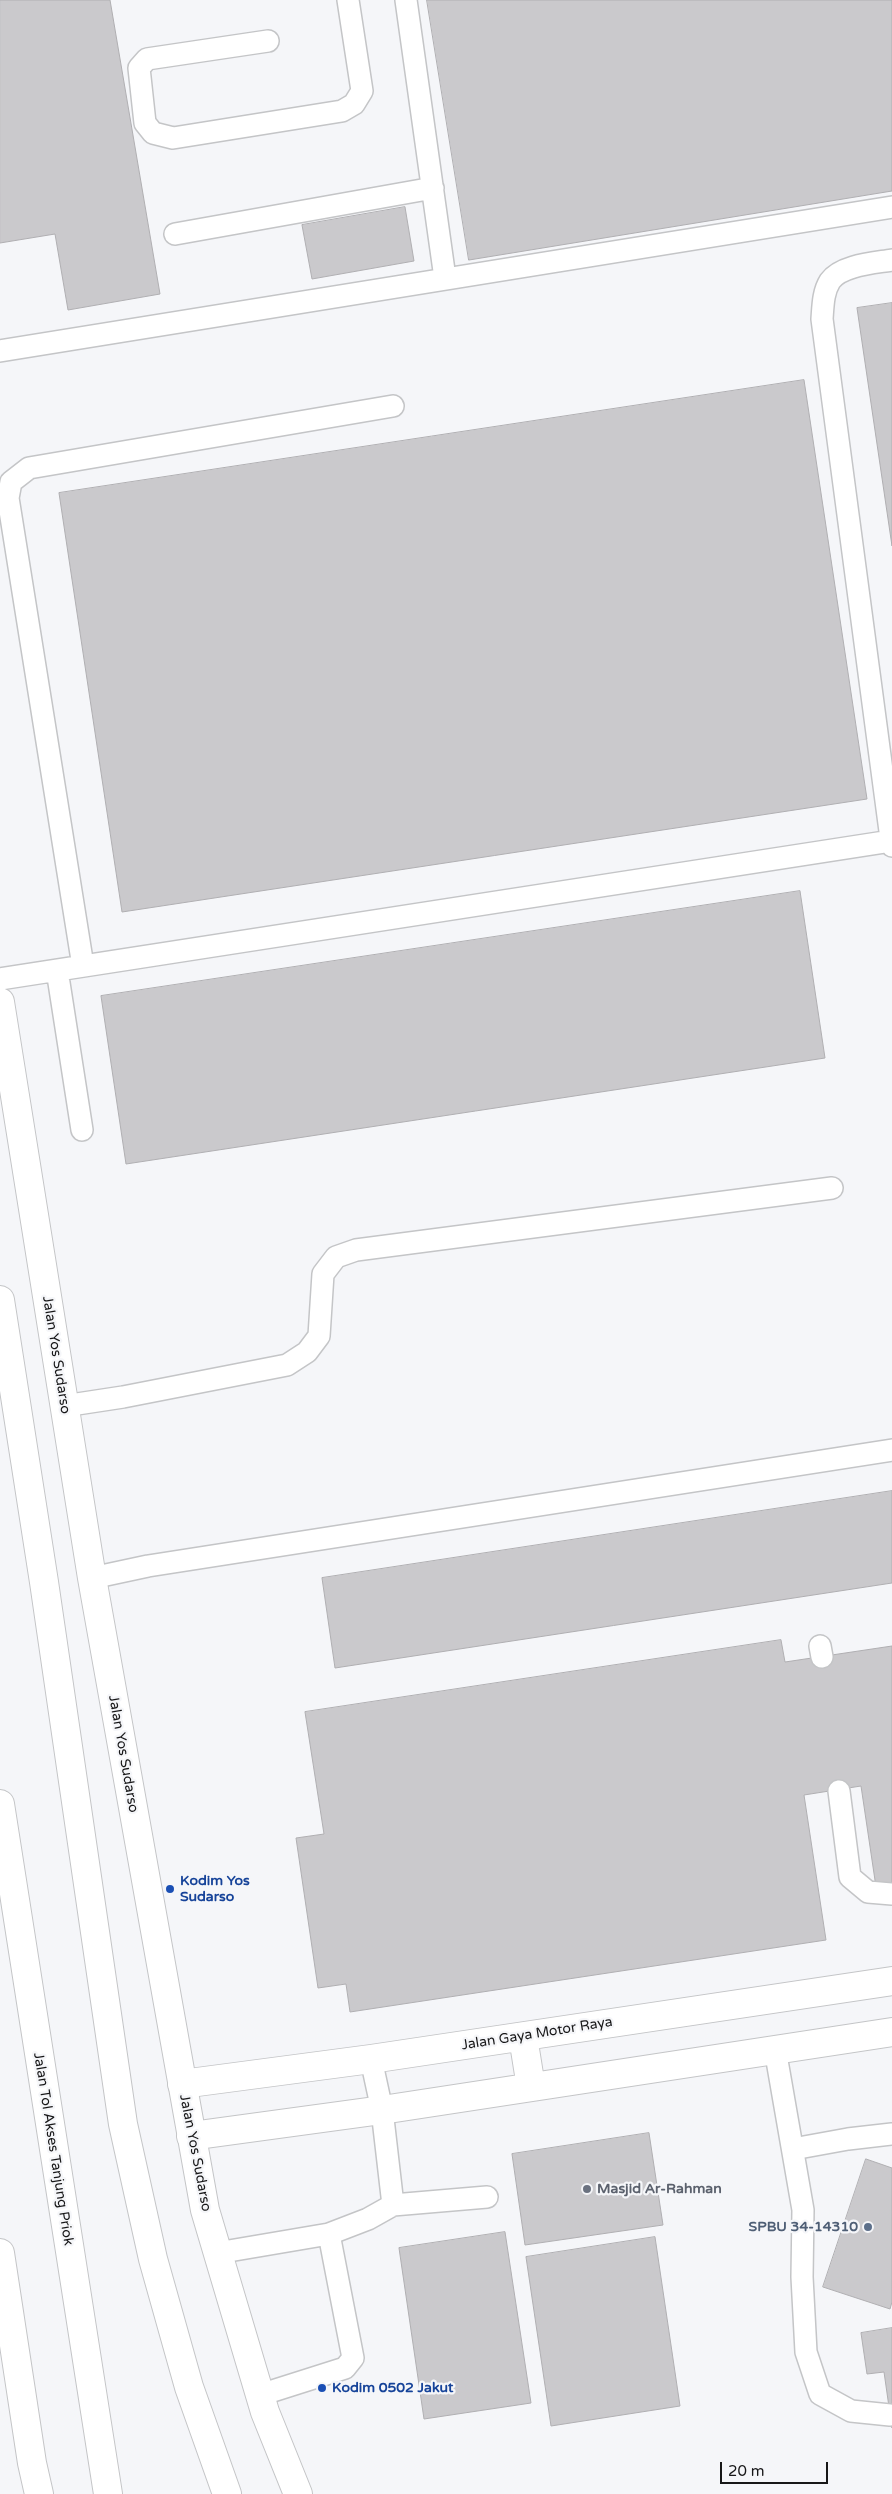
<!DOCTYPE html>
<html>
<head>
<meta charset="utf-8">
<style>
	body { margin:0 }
	#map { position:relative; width:892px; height:2494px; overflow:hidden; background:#f5f6f9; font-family:"Varela Round",sans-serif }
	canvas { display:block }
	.scale { position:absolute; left:720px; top:2462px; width:108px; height:22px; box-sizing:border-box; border:2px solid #171718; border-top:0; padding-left:6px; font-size:15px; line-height:18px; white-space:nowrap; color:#171718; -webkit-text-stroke:4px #f5f6f9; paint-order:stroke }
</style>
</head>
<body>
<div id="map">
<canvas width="892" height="2494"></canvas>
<div class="scale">20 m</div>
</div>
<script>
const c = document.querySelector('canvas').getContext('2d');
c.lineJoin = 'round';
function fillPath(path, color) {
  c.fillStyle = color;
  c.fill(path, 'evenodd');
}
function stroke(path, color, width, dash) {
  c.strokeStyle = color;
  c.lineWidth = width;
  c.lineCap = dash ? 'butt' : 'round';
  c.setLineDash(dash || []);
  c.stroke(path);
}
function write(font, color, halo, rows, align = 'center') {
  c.font = font + ' "Varela Round",sans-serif';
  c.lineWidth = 4.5;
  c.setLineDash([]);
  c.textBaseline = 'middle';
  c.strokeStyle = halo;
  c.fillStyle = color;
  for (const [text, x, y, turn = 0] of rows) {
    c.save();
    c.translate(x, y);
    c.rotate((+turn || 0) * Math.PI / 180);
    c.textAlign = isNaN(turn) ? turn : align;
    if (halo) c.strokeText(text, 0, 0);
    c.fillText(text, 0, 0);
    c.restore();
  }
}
const building = new Path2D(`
	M0,0H110L160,294L68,310L55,234L0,243Z
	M427,0H892V191L469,260Z
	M405,207L414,261L312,279L302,225Z
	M892,303V546L857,308Z
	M804,380L867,799L122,912L59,493Z
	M800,891L825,1058L126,1164L101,996Z
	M892,1491V1583L335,1668L322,1578Z
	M781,1640L785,1662L892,1646V1884L876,1887L861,1786L804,1795L826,1940L350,2012L346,1984L318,1988L296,1838L324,1834L305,1712Z
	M649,2133L663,2225L525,2245L512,2154Z
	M866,2159L892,2168V2302L890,2309L823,2287Z
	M505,2232L531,2403L424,2419L399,2248Z
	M655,2237L680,2406L551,2426L526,2257Z
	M892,2328V2428L884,2372L867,2374L861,2333Z`);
fillPath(building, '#cac9cc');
stroke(building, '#b0afb2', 1);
const lane = new Path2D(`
	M406,0L445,278
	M268,41L147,59L139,68L145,123L153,133L173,138L342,111L354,104L362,91L348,0
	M175,234L433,188
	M892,260C875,263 841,265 830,281C823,292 823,306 822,319L892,846
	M0,351L892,207
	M83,966L8,498L11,482L29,468L393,406
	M57,970L82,1130
	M0,979L891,841
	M64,1406L123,1397L287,1365L307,1352L319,1336L323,1274L336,1257L356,1250L832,1188
	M92,1578L148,1566L892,1450
	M820,1646L822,1657
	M839,1791L850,1877L868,1892L892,1894
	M775,2049L803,2210L802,2277L806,2352L820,2394L851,2411L890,2415
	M371,2059L382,2110L393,2205L487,2197
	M793,2149L848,2139L892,2134
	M217,2253L329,2234
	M260,2395L345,2368L353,2358L329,2234L368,2219L393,2205`);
const secondary = new Path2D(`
	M523,2037L531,2087
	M182,2084L371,2059L892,1981
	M191,2136L382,2110L892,2032`);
const highway = new Path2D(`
	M0,1002L92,1578L205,2210L265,2412L298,2494
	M0,1300L44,1582L123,2124L153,2259L189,2387L227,2494
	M0,1804L108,2494
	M0,2253L32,2463L39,2494`);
stroke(lane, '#c4c5c7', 24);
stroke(secondary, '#c4c5c7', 30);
stroke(highway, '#c4c5c7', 30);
stroke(lane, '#fff', 21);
stroke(secondary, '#fff', 28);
stroke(highway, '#fff', 28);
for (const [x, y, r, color] of [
	[170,1889,5,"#1a4fb4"],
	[587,2189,5,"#6b7280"],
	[868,2227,5,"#5c6f8a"],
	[322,2388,5,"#1a4fb4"]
]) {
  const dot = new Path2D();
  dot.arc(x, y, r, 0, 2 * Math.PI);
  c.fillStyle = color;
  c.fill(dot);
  stroke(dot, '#f5f6f9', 2);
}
write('14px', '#171718', '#f5f6f9', [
	["Jalan Yos Sudarso",56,1355,81],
	["Jalan Yos Sudarso",123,1754,80],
	["Jalan Gaya Motor Raya",537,2034,-9],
	["Jalan Tol Akses Tanjung Priok",53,2149,81],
	["Jalan Yos Sudarso",195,2153,79]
]);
write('bold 14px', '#164399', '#f5f6f9', [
	["Kodim Yos",180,1881],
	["Sudarso",180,1897],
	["Kodim 0502 Jakut",332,2388]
], 'left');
write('bold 14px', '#5b616d', '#f5f6f9', [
	["Masjid Ar-Rahman",597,2189]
], 'left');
write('bold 14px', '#4e5e75', '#f5f6f9', [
	["SPBU 34-14310",858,2227]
], 'right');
</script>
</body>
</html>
